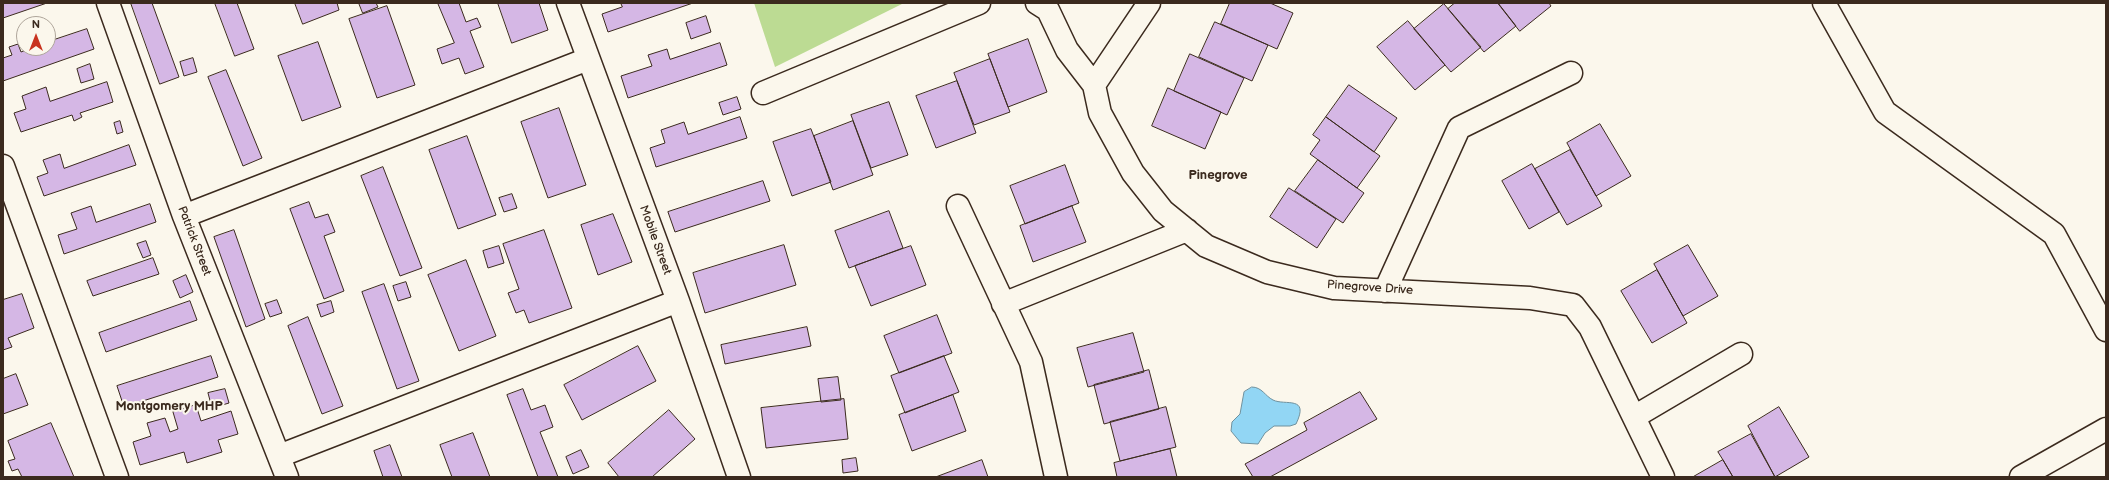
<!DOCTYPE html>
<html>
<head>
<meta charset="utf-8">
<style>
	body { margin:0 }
	#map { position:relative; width:2109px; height:480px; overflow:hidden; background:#fbf7ec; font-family:"Balsamiq Sans",sans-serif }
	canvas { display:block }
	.frame { position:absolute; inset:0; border:4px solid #3b2a1e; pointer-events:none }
	.north { position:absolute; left:16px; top:16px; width:40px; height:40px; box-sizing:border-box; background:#fbf7ec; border:1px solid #aea59a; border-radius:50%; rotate:0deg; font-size:11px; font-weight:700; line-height:16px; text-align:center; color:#3b2a1e }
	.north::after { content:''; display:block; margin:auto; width:14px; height:18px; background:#c8321e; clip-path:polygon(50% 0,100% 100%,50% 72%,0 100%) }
</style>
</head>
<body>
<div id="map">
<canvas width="2109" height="480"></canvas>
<div class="frame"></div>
<div class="north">N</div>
</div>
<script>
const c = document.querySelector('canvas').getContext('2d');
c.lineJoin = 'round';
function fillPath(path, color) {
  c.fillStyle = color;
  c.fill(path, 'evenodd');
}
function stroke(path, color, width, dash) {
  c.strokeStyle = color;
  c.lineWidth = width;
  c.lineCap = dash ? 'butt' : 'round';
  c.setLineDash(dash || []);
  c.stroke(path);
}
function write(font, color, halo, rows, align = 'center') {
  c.font = font + ' "Balsamiq Sans",sans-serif';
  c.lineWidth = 4;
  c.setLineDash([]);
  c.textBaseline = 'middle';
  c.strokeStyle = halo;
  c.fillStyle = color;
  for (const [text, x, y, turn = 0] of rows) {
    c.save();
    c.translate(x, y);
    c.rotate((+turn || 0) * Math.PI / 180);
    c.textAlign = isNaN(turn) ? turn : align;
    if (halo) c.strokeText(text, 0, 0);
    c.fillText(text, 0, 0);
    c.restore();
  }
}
fillPath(new Path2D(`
	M754,3H904L775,67Z`), '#bcdb93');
const water = new Path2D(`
	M1252,387C1262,387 1265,396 1273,400C1285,406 1310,395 1296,424L1290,426H1274L1265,433L1258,444L1241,443L1231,431L1232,422L1240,414L1244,392Z`);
fillPath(water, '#92d6f4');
stroke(water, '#6f919e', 1);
const building = new Path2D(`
	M3,3H47L3,18Z
	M131,3H152L179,77L160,84Z
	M215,3H237L254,49L235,56Z
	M295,3H337L339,10L303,24Z
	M359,3H376L378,7L363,13Z
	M438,3H459L466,22L477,18L481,27L470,31L484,67L465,74L459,58L442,64L437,49L454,43Z
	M498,3H539L548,30L512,43Z
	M621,3H693L608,32L602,14L622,7Z
	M1230,3H1270L1293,13L1277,49L1221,24Z
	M1455,3H1498L1516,26L1484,52L1448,9Z
	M1498,3H1549L1551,6L1520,31Z
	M1444,4L1481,47L1451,72L1414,29Z
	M387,6L415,85L377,98L349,19Z
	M706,16L711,32L691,39L686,23Z
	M1408,21L1445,65L1415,90L1377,47Z
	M1215,22L1268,45L1252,81L1199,57Z
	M87,29L94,49L3,81V58L12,55L9,47L18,44L21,52L31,48H48V42Z
	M1028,39L1047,92L1008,107L988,54Z
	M318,42L341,107L302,121L278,56Z
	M720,43L727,65L628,98L621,76L652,66L648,55L667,49L670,59Z
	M1190,54L1244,78L1227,115L1174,91Z
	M193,58L197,72L184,76L180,62Z
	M990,59L1010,112L974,125L954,73Z
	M90,64L94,79L81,83L77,69Z
	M226,70L262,158L243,166L208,77Z
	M957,81L976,133L936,148L916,96Z
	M107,82L113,102L80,113L82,117L74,121L72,115L21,132L14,113L26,109L22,96L46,87L50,101Z
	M1349,85L1397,118L1374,152L1326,117Z
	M1168,88L1221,112L1205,149L1152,126Z
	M737,97L741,109L723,115L719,103Z
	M889,102L908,155L871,168L851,115Z
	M559,108L586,185L548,198L521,122Z
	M740,117L747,138L656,167L650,148L665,143L661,130L684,122L688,134Z
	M1326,117L1380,156L1357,188L1310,154L1320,140L1313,135Z
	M120,121L123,132L117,134L114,123Z
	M853,121L873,175L833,190L814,136Z
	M1600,124L1631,176L1596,196L1567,143Z
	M811,129L831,182L792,196L773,142Z
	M467,136L496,215L458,229L429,150Z
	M129,145L136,165L44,196L37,177L48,173L43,160L60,154L64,168Z
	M1570,150L1602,206L1567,225L1535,169Z
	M1318,160L1364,193L1343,223L1295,191Z
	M1532,164L1559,212L1529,229L1502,181Z
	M1065,165L1079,203L1025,224L1010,186Z
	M383,167L422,268L400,276L361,176Z
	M763,181L770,201L675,232L668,212Z
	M1289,188L1336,219L1317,248L1270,217Z
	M512,194L517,208L504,212L499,198Z
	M309,202L315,218L328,214L335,232L324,236L344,291L324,299L290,209Z
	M150,204L156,222L64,254L58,235L77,229L71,213L91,206L96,222Z
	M1072,206L1086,242L1033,262L1020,226Z
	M889,211L903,248L849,268L835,231Z
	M613,214L632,262L598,275L581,225Z
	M234,230L265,319L246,327L214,237Z
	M544,230L572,308L529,323L524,310L516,313L508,293L519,289L503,244Z
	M146,241L151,255L143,258L137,244Z
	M784,245L796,285L705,313L693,273Z
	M1688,245L1718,296L1683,316L1654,264Z
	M499,246L504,263L488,268L483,251Z
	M911,246L926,285L871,306L855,266Z
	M153,258L159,274L93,296L87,281Z
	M466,260L496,336L459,351L428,275Z
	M1657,270L1687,323L1652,343L1621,291Z
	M186,275L193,292L180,298L173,281Z
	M406,282L411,297L398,301L393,286Z
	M384,284L419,381L397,389L362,292Z
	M22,294L34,328L8,338L12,347L3,350V300Z
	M277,300L282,313L270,317L265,304Z
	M190,301L197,320L106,352L99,333Z
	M331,301L334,312L321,317L317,305Z
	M937,315L952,353L899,373L884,336Z
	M308,317L343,406L322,414L288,326Z
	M807,327L811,346L725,364L721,345Z
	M1133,333L1144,372L1088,387L1077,348Z
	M638,346L656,381L582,420L564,385Z
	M211,356L218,377L124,407L117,386Z
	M944,356L959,392L905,413L891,376Z
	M1149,370L1159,409L1104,424L1094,385Z
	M16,374L28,405L3,414V379Z
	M838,377L841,400L821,402L818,379Z
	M225,389L229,403L212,408L208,393Z
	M523,389L531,410L545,405L553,427L540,432L558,477H538L507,395Z
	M1360,392L1377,419L1270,477H1253L1245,464L1307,430L1304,423Z
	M953,395L966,431L912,451L899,415Z
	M844,399L848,439L766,448L761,408Z
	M196,405L201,421L231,411L238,434L218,440L222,452L187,463L184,452L140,465L133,442L151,436L147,423L165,418L170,432L178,429L173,412Z
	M1166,407L1176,447L1120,461L1110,422Z
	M1779,407L1809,457L1775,477L1748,426Z
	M669,410L695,439L652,477H619L608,463Z
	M51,423L74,477H22L18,469L12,471L8,461L15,459L8,441Z
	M473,433L490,477H452L440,445Z
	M1751,434L1775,477H1733L1723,460L1718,452Z
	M390,445L402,477H383L374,451Z
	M1170,449L1177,477H1117L1114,463Z
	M581,450L589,467L573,474L566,457Z
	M856,458L858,471L843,473L842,460Z
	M982,460L988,477H936Z
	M1723,460L1733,477H1693Z`);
fillPath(building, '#d5b7e5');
stroke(building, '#3b2a1e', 1);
const street = new Path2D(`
	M108,3L184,216L287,477
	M568,3L678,301L739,477
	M1037,3L1048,10L1067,50L1094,85
	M1149,3L1094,85L1100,113L1133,173L1163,211L1206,246L1267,272L1334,288L1530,298L1573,305L1590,327L1663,477
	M1824,3L1885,112L2054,234L2106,330
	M763,93L979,3
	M3,166L117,477
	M958,206L1031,362L1056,477
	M184,216L588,59
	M1385,291L1459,128L1571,73
	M1003,304L1187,230
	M1634,417L1741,354
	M279,456L678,301`);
const secondary = new Path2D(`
	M2021,477L2106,429`);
stroke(street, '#3b2a1e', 25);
stroke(secondary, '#3b2a1e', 25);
stroke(street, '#fbf7ec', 22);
stroke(secondary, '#fbf7ec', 22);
write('12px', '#3b2a1e', '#fbf7ec', [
	["Mobile Street",655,240,70],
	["Patrick Street",194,241,69],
	["Pinegrove Drive",1370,288,4]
]);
write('bold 13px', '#3b2a1e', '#fbf7ec', [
	["Pinegrove",1218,176],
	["Montgomery MHP",169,407]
]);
</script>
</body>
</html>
